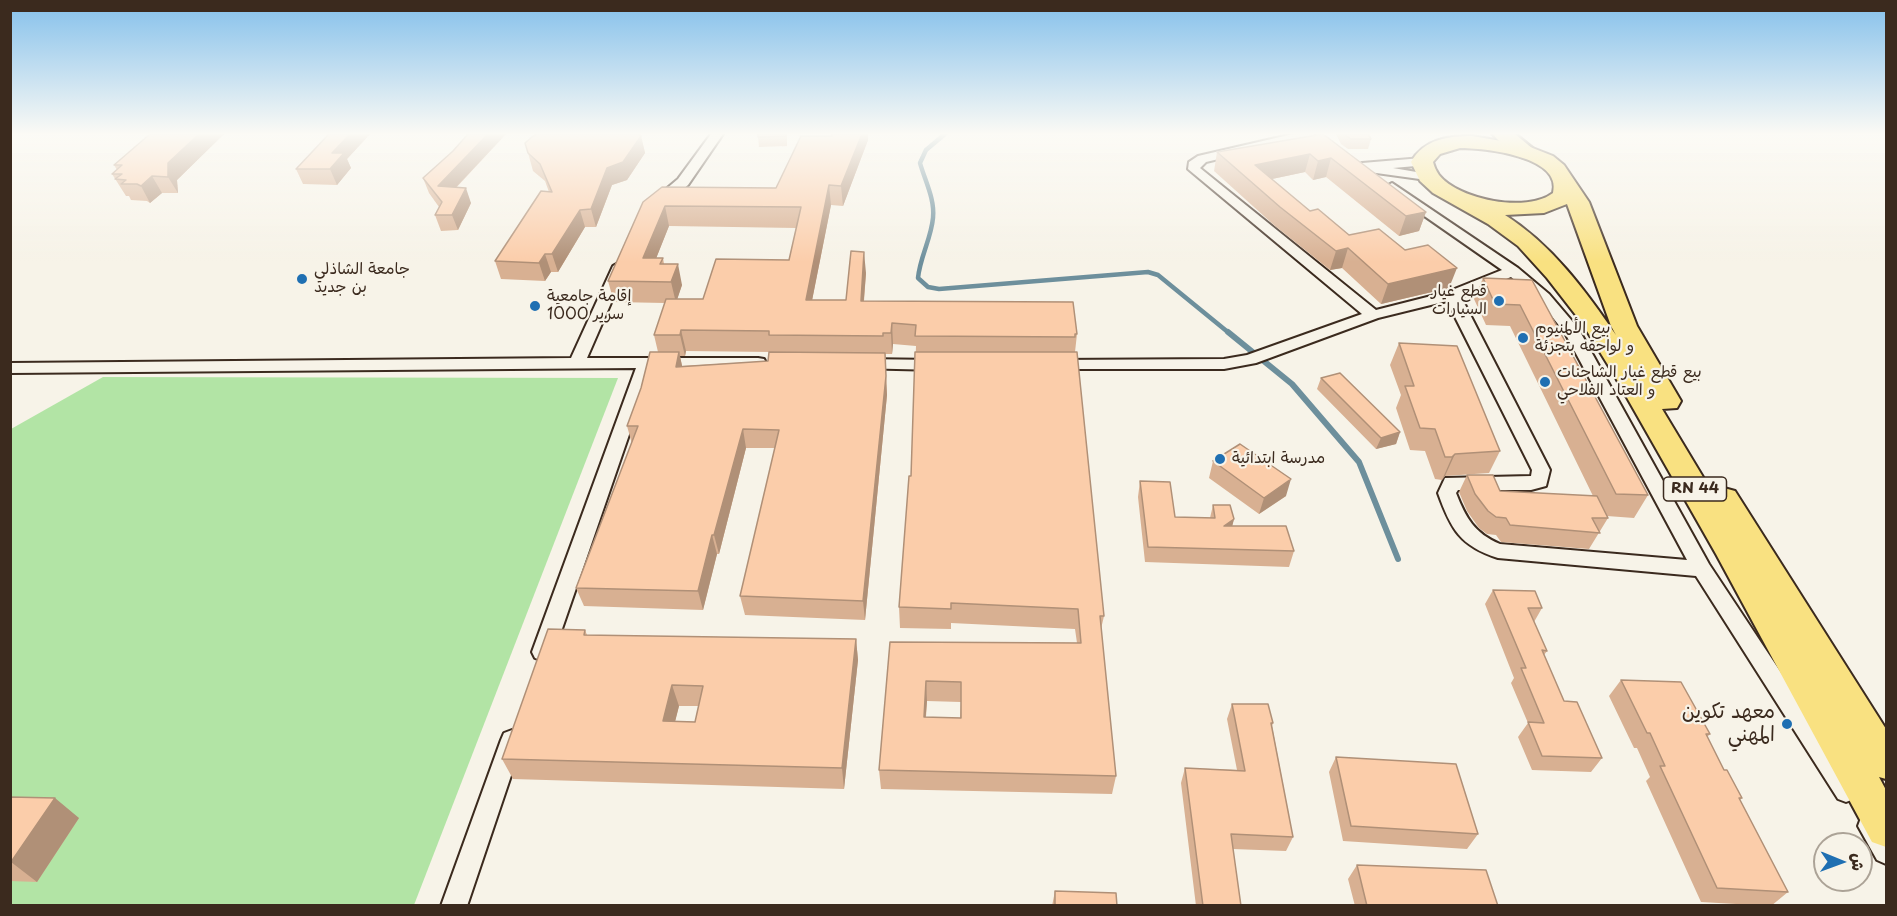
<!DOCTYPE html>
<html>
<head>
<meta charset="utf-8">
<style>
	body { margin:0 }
	#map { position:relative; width:1897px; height:916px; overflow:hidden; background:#f7f3e8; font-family:"Playpen Sans","Playpen Sans Arabic",sans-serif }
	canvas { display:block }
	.frame { position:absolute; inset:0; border:12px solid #3b2a1e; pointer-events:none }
	.north { position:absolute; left:1813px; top:832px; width:60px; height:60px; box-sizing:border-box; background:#f7f3e8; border:2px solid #aca397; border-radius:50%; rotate:91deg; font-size:16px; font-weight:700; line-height:24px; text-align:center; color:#3b2a1e }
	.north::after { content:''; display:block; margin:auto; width:21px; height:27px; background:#1f6fb2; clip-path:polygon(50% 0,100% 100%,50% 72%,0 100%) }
</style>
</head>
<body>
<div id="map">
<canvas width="1897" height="916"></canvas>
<div class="frame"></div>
<div class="north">ش</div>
</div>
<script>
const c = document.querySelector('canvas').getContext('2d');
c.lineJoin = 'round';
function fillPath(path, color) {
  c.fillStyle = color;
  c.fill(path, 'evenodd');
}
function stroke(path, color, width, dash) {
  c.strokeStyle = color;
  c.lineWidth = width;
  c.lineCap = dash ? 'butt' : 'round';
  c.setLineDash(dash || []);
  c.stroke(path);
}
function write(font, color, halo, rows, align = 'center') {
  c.font = font + ' "Playpen Sans","Playpen Sans Arabic",sans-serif';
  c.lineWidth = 4.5;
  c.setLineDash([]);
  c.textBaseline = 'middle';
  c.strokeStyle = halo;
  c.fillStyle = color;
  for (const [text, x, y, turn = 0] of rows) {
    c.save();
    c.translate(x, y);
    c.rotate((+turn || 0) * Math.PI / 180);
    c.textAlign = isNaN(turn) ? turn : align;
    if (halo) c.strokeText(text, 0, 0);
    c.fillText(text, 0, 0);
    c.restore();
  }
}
fillPath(new Path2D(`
	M103,377L618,378L414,905H11V429Z`), '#b2e4a5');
stroke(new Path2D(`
	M945,134L926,150L920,163C925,181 935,199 933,218C931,239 920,257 918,278L928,287L939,289L1148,272L1158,275L1229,333`), '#6d8f9c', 4.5);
stroke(new Path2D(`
	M1228,332L1292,384L1359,462L1398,559`), '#6d8f9c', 6);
const minor = new Path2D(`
	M711,134H723L688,185L663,206H653L651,203L653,200L678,179Z
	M1293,134H1314L1312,137L1206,162L1200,168L1376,310L1447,292L1502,270L1387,190L1385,187L1392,183L1518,268L1549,294L1578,328L1709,564L1854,783L1858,791L1854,799L1846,802L1838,799L1696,576L1498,558C1460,546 1451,529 1438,493L1445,478L1531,476L1532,470L1447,301L1378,318L1256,363L1224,369H1047L1045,365L1047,361L1053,360L1224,359L1247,355L1362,314L1188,169L1189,162L1198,156ZM1511,277L1539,300L1565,333L1687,560L1500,544C1474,533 1466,518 1456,493L1458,490H1531L1546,486L1550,470L1461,297Z
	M1422,158L1427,159L1428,162L1427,165L1393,168L1434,175L1436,178L1434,181L1362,171L1356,167L1362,163Z
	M620,262L627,266L587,358H758L764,359L766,363L764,367L758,368H652L554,652L551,658L543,661L535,658L532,652L636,368L10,373V363L571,358L613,266Z
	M861,359L938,360L944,361L946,365L944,369L938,370L855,368L853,364L855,360Z
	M512,730L520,733L523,740L467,906H441L501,740L504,733Z
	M1870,814C1890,822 1888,846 1886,864L1877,860L1858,826L1861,818Z`);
const primary = new Path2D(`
	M1493,134H1515L1539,154L1536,158C1521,162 1502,146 1493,134Z`);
const trunk = new Path2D(`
	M1472,136L1525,145L1553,156L1564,165L1589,202L1637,326L1681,401L1677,408L1662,409L1712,492L1724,488L1735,491L1886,729V779L1879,777L1886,790V847L1872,842L1716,554L1613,373L1582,323L1547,278L1518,246L1488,224L1433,193L1420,181L1411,162C1424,139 1448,136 1472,136ZM1460,148C1483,148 1563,156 1553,193C1527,213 1459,200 1439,175C1436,171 1434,166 1433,162L1440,154ZM1567,204L1611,326L1616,335C1585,290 1552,245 1505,215L1544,213Z`);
stroke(minor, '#3b2a1e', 4);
stroke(primary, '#3b2a1e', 5);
stroke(trunk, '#3b2a1e', 4);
fillPath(minor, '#f7f3e8');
fillPath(primary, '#f9e181');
fillPath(trunk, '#f9e181');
fillPath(new Path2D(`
	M150,134H224L177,180L178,193H162L150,203L147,201L131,200L129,196H126L112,174L117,170L114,165Z
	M329,134H370L347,159L351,168L337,185L303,184L296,169Z
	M468,134H506L456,188L471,203L458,230L441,231L435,215L439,207L429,193L423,178L453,151Z
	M787,134V146L759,147L758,137Z
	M832,134H868V140L843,206L831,205L812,300H846L866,273L864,301L1077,334L1075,352L1104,616L1101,629L1116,776L1112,794L881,789L879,770L890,642L1077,643L1075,629L951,623V629L900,628L899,607L911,476L916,346L893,344L892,354H885L887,395L865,620L745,615L740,596L775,448H746L719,554H717L703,610L584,606L576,588L632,444L627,426L658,352L654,335L665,303L614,302L608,281L643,202L776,188L832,136ZM669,226L796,228L789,260L703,299H677L682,285L664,264L663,258H656ZM686,351L772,352L768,361L682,366L680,356H685ZM927,701L961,702L960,718L926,717Z
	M1321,134L1426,212L1419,231L1399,236L1326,177L1313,180L1305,172L1272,179L1310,211L1349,235L1449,288L1381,304L1342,268L1330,270L1275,226L1214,171L1217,152Z
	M1336,134H1368L1371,139L1368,149H1348L1341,144Z
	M641,136L645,153L627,180L612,185L596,227H585L558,272H551L545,281L501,279L495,261L549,192L545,181L533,171L528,153Z
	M1483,278L1532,280L1648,495L1634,518L1607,516L1608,518L1589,549L1501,542L1496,535L1487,534L1479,528L1467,511L1459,492L1467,475L1500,491L1593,496L1510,326L1486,325L1474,299Z
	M1399,343L1500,451L1489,473L1445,476L1442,480L1435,479L1425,451L1410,450L1396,408L1401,395L1390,365Z
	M1321,378L1400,432L1396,444L1376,449L1317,389Z
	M1213,461L1286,496L1259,514L1209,478Z
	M1140,481L1175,517L1210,518L1213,505L1234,519L1232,526L1294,551L1289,567L1145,562L1138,497Z
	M1493,590L1542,608L1534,622L1547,651L1544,655L1564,701L1602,758L1591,772L1532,770L1518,737L1528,723L1511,683L1514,678L1485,604Z
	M585,630L587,635L856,639L858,660L844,789L513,779L502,759ZM679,706H699L695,722L675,721Z
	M1621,680L1710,734L1707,737L1724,770L1742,798L1740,800L1788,892L1771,906L1701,902L1646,781L1650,777L1637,748H1634L1609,696Z
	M1232,704L1273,723L1272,726L1293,837L1286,851L1233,849L1241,906H1196L1181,783L1185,768L1237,770L1227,719Z
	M1336,757L1478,834L1467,849L1343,841L1329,772Z
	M10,797L79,818L37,882L10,881Z
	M1357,865L1498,906H1355L1348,879Z
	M1055,891L1117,906H1052Z`), '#d8b092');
fillPath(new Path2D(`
	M199,134H224L177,180L178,193L168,177V163Z
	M350,134H370L347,159L351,168L337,185L330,169L332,153Z
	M488,134H506L443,201L438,186Z
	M862,134H868V140L843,206L841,186Z
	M641,136L645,153L627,180L612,185L596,227L591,209L607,168Z
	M1310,154L1305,172L1253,183L1255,165Z
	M1331,158L1326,177L1313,180L1318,161Z
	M152,176L162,193L150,203L141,186Z
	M829,185L831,205L808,321L806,300Z
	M466,188L471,203L458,230L452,215Z
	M665,206L669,226L648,279L643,258Z
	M580,210L585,227L558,272L552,254Z
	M1426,212L1419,231L1399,236L1406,216Z
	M1348,248L1342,268L1330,270L1336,251Z
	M864,252L866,273L862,322L861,301Z
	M545,254L551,272L545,281L539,263Z
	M678,264L682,285L676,303L671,282Z
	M1457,268L1449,288L1381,304L1388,284Z
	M892,323L893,344L892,354L891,333Z
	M681,330L686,351L685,356L680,335Z
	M679,352L683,370L676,367Z
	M886,376L887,395L865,620L863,601Z
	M743,429L746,448L719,554L714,535Z
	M1400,432L1396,444L1376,449L1381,438Z
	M1455,454L1445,476L1442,480L1452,457Z
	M1291,479L1286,496L1259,514L1264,498Z
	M1234,519L1230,535L1224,526Z
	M712,535L717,554L703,610L698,591Z
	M856,639L858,660L844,789L842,768Z
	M926,681L927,701L924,736V717Z
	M672,685L679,706L670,742L663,721Z
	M55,798L79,818L37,882L11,862Z`), '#b09077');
const building = new Path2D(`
	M150,134H199L168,163V177L152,176L141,186L137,184H121L126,180L115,179L122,174H112L122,165H114Z
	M329,134H350L332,153H344L330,169H296Z
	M468,134H488L438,186L466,188L452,215H435L442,202L423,178L453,151Z
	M538,134H639L641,136L623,162L607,168L591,209L580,210L552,254H545L539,263L495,261L541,191L552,192L540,164L528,153L525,143L533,136Z
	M758,134H786V136L758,137Z
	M832,134H862L841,186L829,185L806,300H846L851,251L864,252L861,301L1073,302L1077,334H1075V337L915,336L916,325L892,323L891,333H883V336L769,335V331L681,330L680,335H654L666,299H703L716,259L789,260L801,207L665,206L643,258H663L660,264H678L671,282L608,281L643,202L662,187L776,188L801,136H832Z
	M1323,134L1426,212L1406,216L1331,158L1318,161L1310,154L1255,165L1310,211L1318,209L1349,235L1379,229L1405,250L1428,245L1457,268L1388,284L1348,248L1336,251L1280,207L1217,152Z
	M1344,134H1368L1371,139H1351Z
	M1483,278L1532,280L1648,495L1616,494L1520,305L1495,304Z
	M1399,343L1457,346L1500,451L1455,454L1452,457H1445L1435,429L1420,428L1405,386H1414Z
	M650,352H679L676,367L768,361L769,352L885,353L886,376L863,601L740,596L779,430L743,429L714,535H712L698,591L576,588L638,426H627L641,388Z
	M915,352H1077L1104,616H1100L1116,776L879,770L890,642L1081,643L1078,609L951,603V609L899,607L909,476H911ZM926,681L961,682V718L924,717Z
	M1340,373L1400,432L1381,438L1321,378Z
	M1240,444L1291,479L1264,498L1213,461Z
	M1467,475H1493L1500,491L1597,496L1608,518H1592L1600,533L1510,525L1506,518L1496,517L1488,511L1475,494Z
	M1140,481L1170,482L1175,517L1215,518L1213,505H1230L1234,519L1224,526H1286L1294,551L1148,547Z
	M1493,590L1535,591L1542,608H1528L1547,651L1542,650L1564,701L1577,702L1602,758L1542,756L1528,722L1544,723L1521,668H1526Z
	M548,629L585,630L584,635L856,639L842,768L502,759ZM672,685L703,686L695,722L663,721Z
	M1621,680L1681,682L1710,734H1706L1724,770H1727L1742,798H1739L1788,892L1717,888L1660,766H1665L1650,733H1647Z
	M1232,704H1268L1273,723H1271L1293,837L1231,834L1241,906H1203L1185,768L1245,771Z
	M1336,757L1456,764L1478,834L1351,826Z
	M10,797L55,798L11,862H10Z
	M1357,865L1486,870L1498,906H1367Z
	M1055,891L1116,893L1117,906H1055Z`);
fillPath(building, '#fbcdaa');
stroke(building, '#b09077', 1.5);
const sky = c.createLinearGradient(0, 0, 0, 262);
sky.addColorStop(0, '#84c0eb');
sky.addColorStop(0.51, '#fbfaf5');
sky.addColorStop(1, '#fbfaf500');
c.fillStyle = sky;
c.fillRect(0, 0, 1897, 262);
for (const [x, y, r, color] of [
	[302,279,6,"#1f6fb2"],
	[1499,301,6,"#1f6fb2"],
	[535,306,6,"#1f6fb2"],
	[1523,338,6,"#1f6fb2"],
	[1545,382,6,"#1f6fb2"],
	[1220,459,6,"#1f6fb2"],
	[1787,724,6,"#1f6fb2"]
]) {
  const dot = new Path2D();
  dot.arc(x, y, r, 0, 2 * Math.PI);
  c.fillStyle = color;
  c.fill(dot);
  stroke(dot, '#f7f3e8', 2);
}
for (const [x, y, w] of [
	[1695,489,63]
]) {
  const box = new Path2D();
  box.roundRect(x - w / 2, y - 12, w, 24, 4.5);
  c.fillStyle = '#f7f3e8';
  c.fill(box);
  stroke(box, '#3b2a1e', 1.5);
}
write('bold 15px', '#3b2a1e', null, [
	["RN 44",1695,489]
]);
write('16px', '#3b2a1e', '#f7f3e8', [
	["جامعة الشاذلي",314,270],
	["بن جديد",314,288],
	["قطع غيار",1487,292,"right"],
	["السيارات",1487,310,"right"],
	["إقامة جامعية",547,297],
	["1000 سرير",547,315],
	["بيع الألمنيوم",1535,329],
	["و لواحقه بتجزئة",1535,347],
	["بيع قطع غيار الشاحنات",1557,373],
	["و العتاد الفلاحي",1557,391],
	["مدرسة ابتدائية",1232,459]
], 'left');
write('20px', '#3b2a1e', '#f7f3e8', [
	["معهد تكوين",1775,712],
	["المهني",1775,735]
], 'right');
</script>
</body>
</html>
